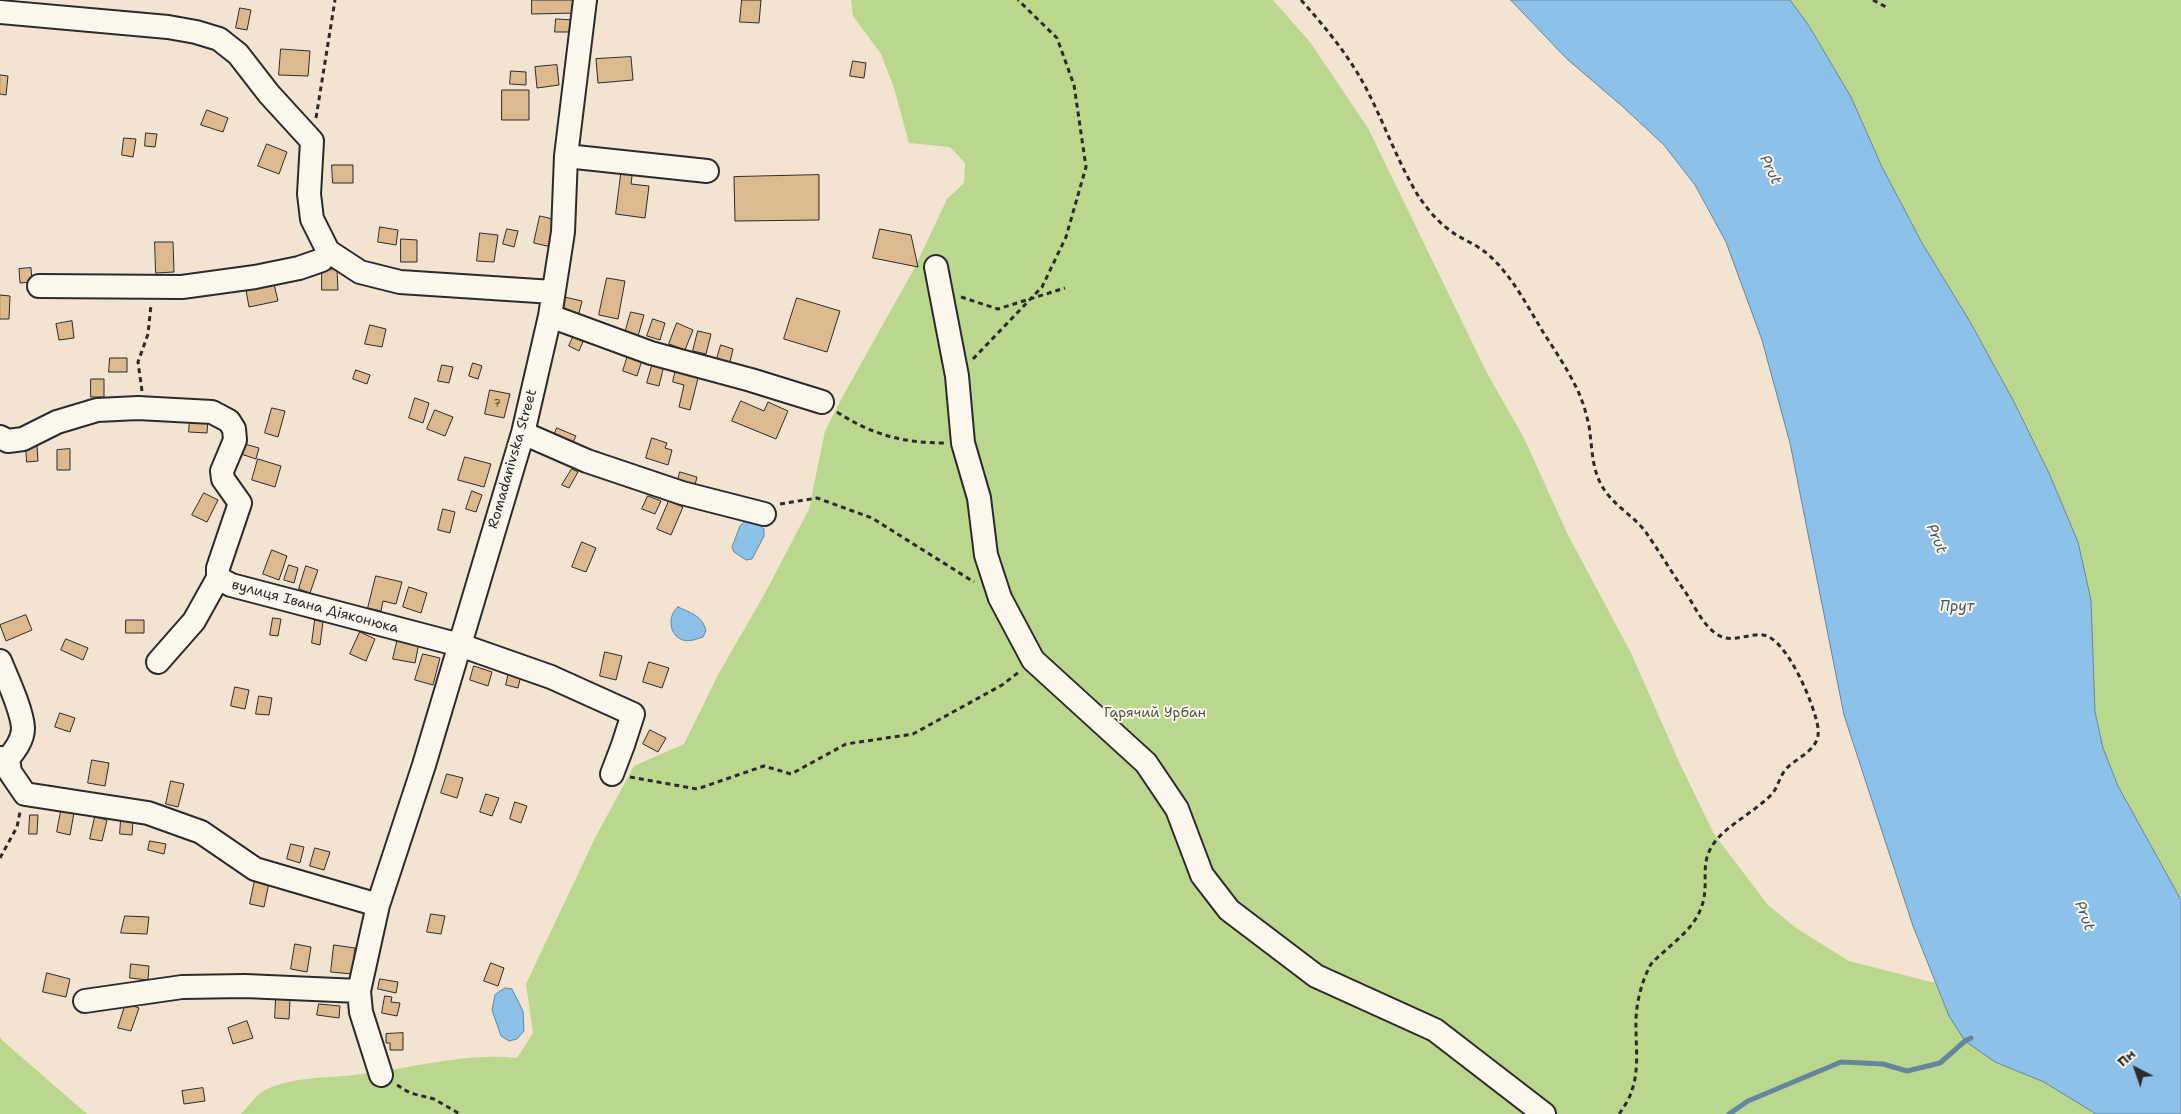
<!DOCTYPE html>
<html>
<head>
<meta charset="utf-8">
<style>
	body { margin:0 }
	#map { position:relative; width:2181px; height:1114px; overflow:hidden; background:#f2e4d0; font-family:"Shantell Sans",sans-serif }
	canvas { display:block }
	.north { position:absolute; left:2111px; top:1044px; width:50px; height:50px; -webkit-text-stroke:4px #fbf7ec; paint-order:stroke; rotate:319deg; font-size:14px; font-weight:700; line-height:20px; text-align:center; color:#2b2b2b }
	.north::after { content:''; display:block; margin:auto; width:18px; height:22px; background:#2b2b2b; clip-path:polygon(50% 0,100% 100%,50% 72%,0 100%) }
</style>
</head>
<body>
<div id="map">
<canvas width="2181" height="1114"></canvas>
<div class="north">Пн</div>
</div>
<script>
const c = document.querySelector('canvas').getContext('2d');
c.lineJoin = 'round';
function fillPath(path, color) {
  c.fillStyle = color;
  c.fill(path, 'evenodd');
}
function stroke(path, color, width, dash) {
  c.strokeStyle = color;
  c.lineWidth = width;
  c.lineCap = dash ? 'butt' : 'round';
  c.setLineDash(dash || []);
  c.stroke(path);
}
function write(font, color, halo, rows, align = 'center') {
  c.font = font + ' "Shantell Sans",sans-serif';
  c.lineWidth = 4;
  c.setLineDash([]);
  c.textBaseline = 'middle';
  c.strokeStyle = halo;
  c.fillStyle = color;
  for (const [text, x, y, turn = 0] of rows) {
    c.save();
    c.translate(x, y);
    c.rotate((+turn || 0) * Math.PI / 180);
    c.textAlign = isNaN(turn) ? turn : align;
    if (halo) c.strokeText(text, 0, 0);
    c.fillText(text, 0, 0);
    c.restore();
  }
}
fillPath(new Path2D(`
	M851,0H1273L1310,42L1368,128L1487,373L1524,438L1567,533L1631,653L1680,764L1714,834L1768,905L1796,928L1849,961L1935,983L1949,1016L1995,1062L2044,1082L2096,1114H241C248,1107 256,1094 265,1090C295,1075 330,1079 362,1074C414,1068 465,1052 517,1058L533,1033L526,984L595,838L634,766L684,744L719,673L764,595L809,509L825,431L844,394L914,269L947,199L964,183L965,163L950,147L909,143L894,88L881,54L853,16Z
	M1790,0H2181V900L2118,786L2103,748L2095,712L2078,542L2049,473L2013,400L1969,320L1922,243L1882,167L1851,97L1809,26Z
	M0,1037L3,1041L87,1114H0Z`), '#bbd78e');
const water = new Path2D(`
	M1511,0H1790L1809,26L1851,97L1882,167L1922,243L1969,320L2013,400L2049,473L2078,542L2091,600L2095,712L2103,748L2118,786L2181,900V1114H2096L2044,1082L1995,1062L1965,1041L1949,1016L1913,926L1844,715L1790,443L1762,340L1726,242L1695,185L1664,145L1622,106L1567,59Z
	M746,521L757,523L764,529V536L752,559L746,560L734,552L732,547L740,526Z
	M678,607C691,613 703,616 706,631L703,637C697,639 689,642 683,640C669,636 667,615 678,607Z
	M505,988L512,989L523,1011L524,1031L517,1039L509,1041L501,1036L492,1010L495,995Z`);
fillPath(water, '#8cc1e9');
stroke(water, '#65859d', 1);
stroke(new Path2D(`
	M1729,1114L1748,1101L1841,1062L1883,1064L1907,1071L1940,1063L1965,1041L1971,1038`), '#65859d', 5);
const building = new Path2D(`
	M532,0H577V13L532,14Z
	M742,0H761L759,23L740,22Z
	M240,8L251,10L247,30L236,28Z
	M556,19L576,20L575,32H555Z
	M281,49L310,51L308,76L279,75Z
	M631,57L633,80L598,83L596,59Z
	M853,61L866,63L864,78L850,76Z
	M557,65L559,85L537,88L535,67Z
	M511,71L526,72V85L510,84Z
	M0,75L8,76L6,95L0,94Z
	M502,90H529V120H502Z
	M207,110L228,118L223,132L201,125Z
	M146,133L157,134L155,147L145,146Z
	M124,138L136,139L133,157L122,155Z
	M267,144L287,152L279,174L258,166Z
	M332,165H353V183H333Z
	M622,167L633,168L631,184L649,186L645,218L616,214Z
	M819,175V220L735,221L734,177Z
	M540,216L557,220L551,247L534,243Z
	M380,227L398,230L396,245L378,242Z
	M507,229L518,231L514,247L503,244Z
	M880,229L911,235L918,267L873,258Z
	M480,233L498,235L494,262L477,261Z
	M401,239L417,240V262H401Z
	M155,242H173L174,272L156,273Z
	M31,268L32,282L20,283L19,269Z
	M322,269H337L338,290H322Z
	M607,278L625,281L618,319L599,315Z
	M274,284L278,301L249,307L246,290Z
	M0,295L10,296L9,319H0Z
	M560,296L582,301L578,317L557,312Z
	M797,298L840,311L827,352L784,339Z
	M631,312L644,315L638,336L625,333Z
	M653,319L665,323L660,340L647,336Z
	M72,321L74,338L59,340L56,324Z
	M677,323L693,330L685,350L669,344Z
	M370,325L386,329L382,347L365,344Z
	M698,331L711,334L706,354L693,351Z
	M575,333L585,337L579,351L569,346Z
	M721,345L733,349L729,366L716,362Z
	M629,352L643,357L637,376L623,371Z
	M110,358H127V372H109Z
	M654,359L665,361L659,386L647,383Z
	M473,363L482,366L478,379L469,376Z
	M677,364L700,370L690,410L679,407L684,385L673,382Z
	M442,365L453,367L449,383L438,381Z
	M356,370L370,375L367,384L353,379Z
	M91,379H104V397H91Z
	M490,390L510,394L504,418L485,414Z
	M415,398L429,403L423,423L409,418Z
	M741,401L764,411L768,402L788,411L776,439L732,421Z
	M272,408L285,411L278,437L265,433Z
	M435,410L453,417L445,436L427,429Z
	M190,418L208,419L207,433L189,432Z
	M557,428L576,436L570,448L552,440Z
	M652,438L667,443L665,448L672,450L668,465L646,458Z
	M241,443L259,448L256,459L238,453Z
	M26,446H37L38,461L27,462Z
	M70,449V470H57V450Z
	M465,457L491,464L484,487L458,480Z
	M258,459L281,466L275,487L252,480Z
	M572,469L578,472L569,488L562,485Z
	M680,472L697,477L694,489L677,484Z
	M472,491L482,495L476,512L466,509Z
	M204,493L218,500L207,522L192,515Z
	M648,496L661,501L655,514L642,509Z
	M669,501L683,507L671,535L657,529Z
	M443,509L455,512L450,533L438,530Z
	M582,542L596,548L586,572L572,567Z
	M272,550L287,556L279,580L263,574Z
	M289,565L298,568L294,583L284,580Z
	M306,566L318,570L310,593L299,589Z
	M376,576L402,582L396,604L383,601L381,611L368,608Z
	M409,587L427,593L421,613L403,607Z
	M26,615L32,630L6,641L0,625Z
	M273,618L281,619L278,636L270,635Z
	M126,620H144V633H126Z
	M315,620L323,622L320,645L312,643Z
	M360,632L375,639L366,661L350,654Z
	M398,638L419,643L415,663L393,659Z
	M66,639L88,648L83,660L61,650Z
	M605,652L622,656L616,680L600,676Z
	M423,654L440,658L433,685L415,680Z
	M649,662L669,668L662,688L643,682Z
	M474,666L492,672L488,686L470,680Z
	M509,672L521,675L518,688L506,685Z
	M235,687L249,690L245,709L231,706Z
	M259,696L272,698L269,715L256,714Z
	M60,713L75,718L70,732L55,727Z
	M650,730L666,738L658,752L643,744Z
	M92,760L109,763L105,786L88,783Z
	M447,774L463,778L457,798L441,793Z
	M171,781L184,784L178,807L166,804Z
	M486,794L499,798L492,816L480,812Z
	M515,802L527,806L521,823L510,819Z
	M61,811L74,813L70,835L57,832Z
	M30,815H38L37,834H29Z
	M95,817L107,820L102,841L90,839Z
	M121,820L133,821L132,835L120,834Z
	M150,841L166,844L164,854L148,850Z
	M291,844L304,847L300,863L287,859Z
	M315,848L330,852L324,870L310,866Z
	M255,880L269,883L264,907L250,904Z
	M431,914L445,916L441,934L427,932Z
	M125,916L149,917L147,934L121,933Z
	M295,944L311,947L307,972L291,969Z
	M334,945L355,948L352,974L331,972Z
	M491,963L504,968L498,986L484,981Z
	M131,964L149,966L148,980L130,978Z
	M47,973L70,979L66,997L43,992Z
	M380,979L398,982L396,993L378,989Z
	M385,996L392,997L391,1002L400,1003L397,1016L382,1013Z
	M276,999L290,1000L289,1019L275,1018Z
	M126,1003L139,1008L131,1031L118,1028Z
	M319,1004L340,1006L339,1018L317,1015Z
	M247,1021L253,1038L233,1044L228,1028Z
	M403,1033V1050H390V1043H386V1034Z
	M203,1088L205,1101L184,1104L182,1091Z`);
fillPath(building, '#dcb98e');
stroke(building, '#2b2b2b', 1);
const minor = new Path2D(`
	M0,12L168,27L196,32L219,39L238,54L269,94L312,141L309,194L312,219L328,251L360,272L400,282L553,292
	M566,156L707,171
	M936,267L957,376L963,443L979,498L986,555L1000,598L1033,660L1146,763L1177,809L1202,875L1229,910L1316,976L1435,1030L1544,1114
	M39,286L182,287L255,277L299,268L322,260L328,251
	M550,316L651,353L751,380L822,402
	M523,433L587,461L682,493L764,514
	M0,437L8,441L23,439L57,422L97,410L138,408L212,412L229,421L234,429L235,440L222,471L223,479L240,503L218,568V578L231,585L460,645L551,677L633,714L623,745L612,774
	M0,661C7,678 22,710 23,728C23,740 15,750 8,759
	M158,662L194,621L218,578
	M0,758L8,759L10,772L25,794L148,813L201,832L255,869L378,905
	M85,1001L182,987L245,986L359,991
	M381,1075L361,1012L359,991L378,905L424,765L523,433L550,316L563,232L566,156L585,0`);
stroke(minor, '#2b2b2b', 26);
stroke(new Path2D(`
	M1301,0C1326,28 1350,57 1367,90C1385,125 1398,163 1419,197C1426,207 1437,221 1448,229C1463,241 1479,244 1494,260C1514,280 1528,307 1543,332C1554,349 1566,367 1575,385C1582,398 1586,412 1589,426C1593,452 1591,475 1609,496C1620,509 1635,518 1645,531C1659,551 1672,573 1686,593C1695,607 1702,623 1715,633C1730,645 1747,633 1763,635C1787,638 1815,706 1818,728C1821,750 1798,756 1786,769C1779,777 1778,788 1771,795C1756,810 1737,820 1722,834C1692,863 1715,882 1698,915C1688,934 1666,948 1651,964C1641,982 1635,1007 1636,1028C1636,1048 1639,1070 1632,1090C1630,1098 1624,1107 1619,1114
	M1873,0L1886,7
	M316,118L335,0
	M961,297L998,309L1065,288
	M973,359L1042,287L1066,237L1086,167L1074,85L1057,38L1018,0
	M142,391L138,362L148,334L151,305
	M837,412C872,435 904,443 945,443
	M780,504L817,498L872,518L974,582
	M630,777L697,789L764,766L791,774L846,744L913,734L1002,685L1019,672
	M0,858L17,827L20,812
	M397,1085L410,1093L434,1099L460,1114`), '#2b2b2b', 3, [5, 4]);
stroke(minor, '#fbf7ec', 22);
write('11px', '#574e44', null, [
	["7",497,404]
]);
write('14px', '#2b2b2b', '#fbf7ec', [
	["Romadanivska Street",513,459,-74],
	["вулиця Івана Діяконюка",315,607,15]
]);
write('14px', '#4f5644', '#fbf7ec', [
	["Гарячий Урбан",1155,713]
]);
write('italic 15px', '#485864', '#fbf7ec', [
	["Prut",1770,170,64],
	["Prut",1936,539,67],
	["Прут",1957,607],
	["Prut",2084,916,69]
]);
</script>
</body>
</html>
